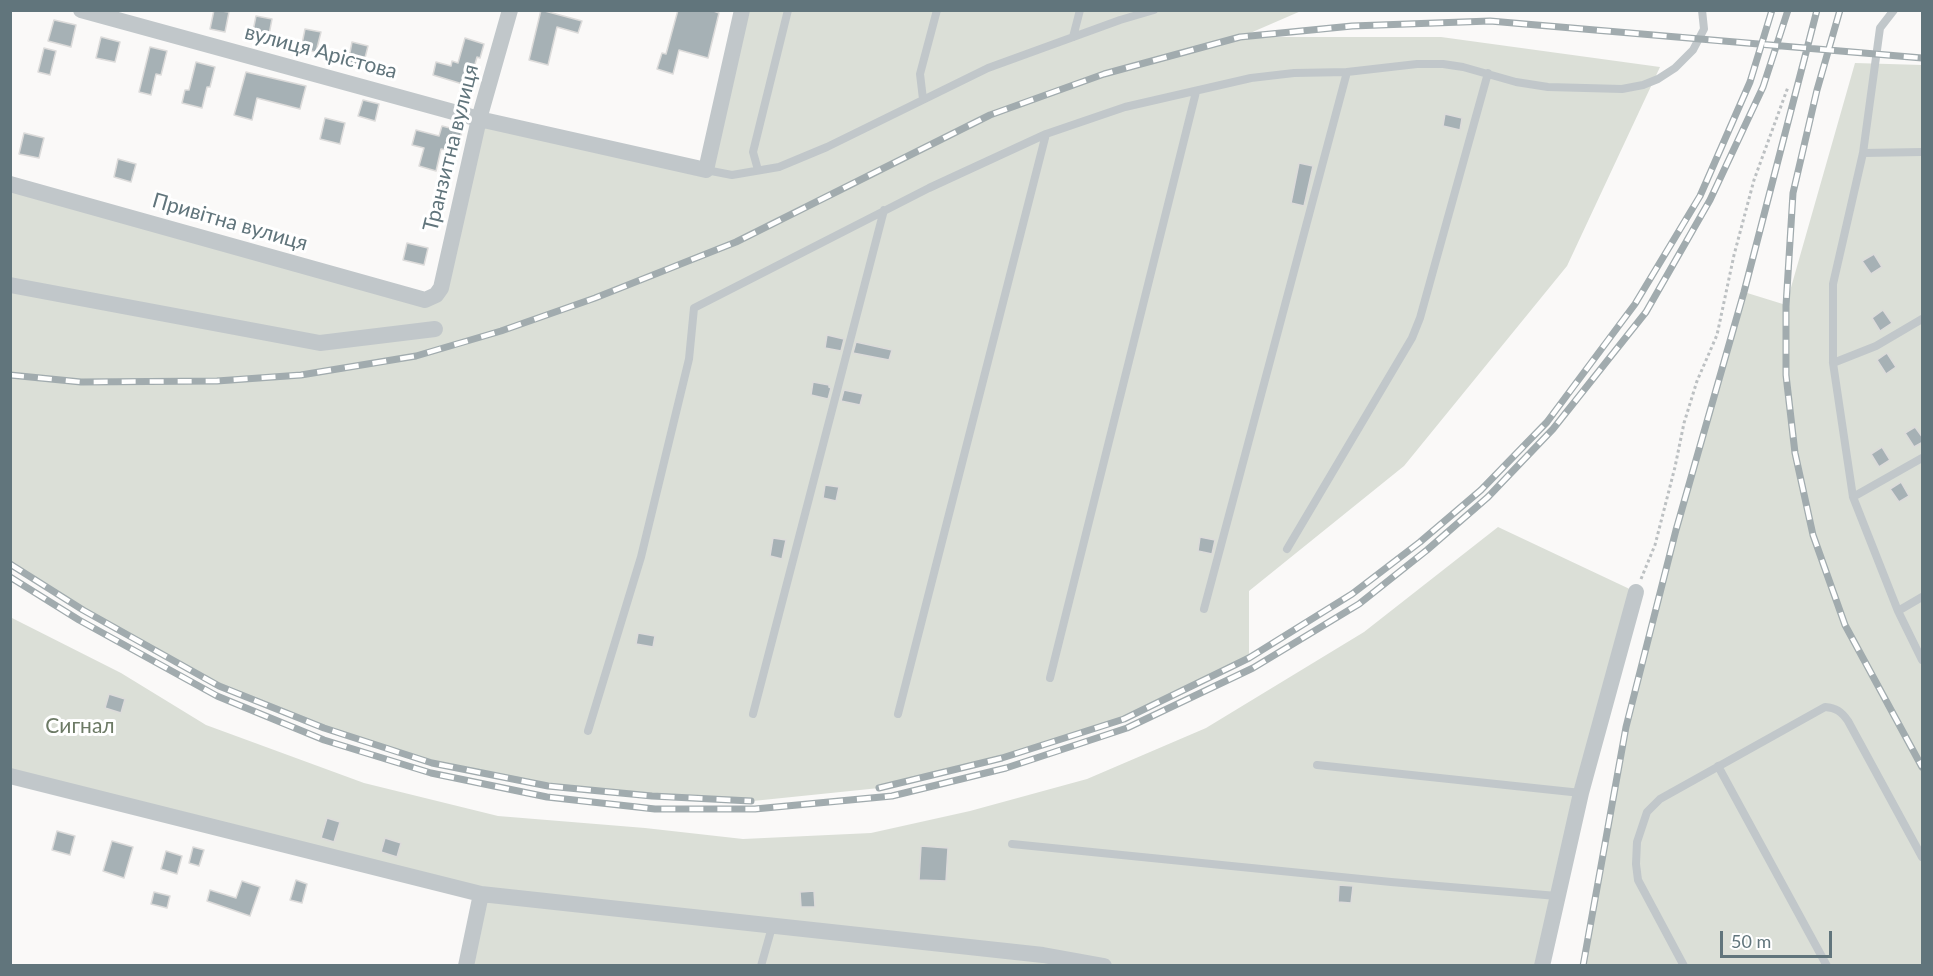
<!DOCTYPE html>
<html>
<head>
<meta charset="utf-8">
<style>
	body { margin:0 }
	#map { position:relative; width:1933px; height:976px; overflow:hidden; background:#faf9f8; font-family:Lato,sans-serif }
	canvas { display:block }
	.frame { position:absolute; inset:0; border:12px solid #61757c; pointer-events:none }
	.scale { position:absolute; left:1720px; top:931px; width:112px; height:27px; box-sizing:border-box; border:3px solid #61757c; border-top:0; padding-left:8px; font-size:18px; line-height:21px; white-space:nowrap; color:#61757c; -webkit-text-stroke:4px #fff; paint-order:stroke }
</style>
</head>
<body>
<div id="map">
<canvas width="1933" height="976"></canvas>
<div class="frame"></div>
<div class="scale">50 m</div>
</div>
<script>
const c = document.querySelector('canvas').getContext('2d');
c.lineJoin = 'round';
function fillPath(path, color) {
  c.fillStyle = color;
  c.fill(path, 'evenodd');
}
function stroke(path, color, width, dash) {
  c.strokeStyle = color;
  c.lineWidth = width;
  c.lineCap = dash ? 'butt' : 'round';
  c.setLineDash(dash || []);
  c.stroke(path);
}
function write(font, color, halo, rows, align = 'center') {
  c.font = font + ' Lato,sans-serif';
  c.lineWidth = 6;
  c.setLineDash([]);
  c.textBaseline = 'middle';
  c.strokeStyle = halo;
  c.fillStyle = color;
  for (const [text, x, y, turn = 0] of rows) {
    c.save();
    c.translate(x, y);
    c.rotate((+turn || 0) * Math.PI / 180);
    c.textAlign = isNaN(turn) ? turn : align;
    if (halo) c.strokeText(text, 0, 0);
    c.fillText(text, 0, 0);
    c.restore();
  }
}
fillPath(new Path2D(`
	M742,11H1301L1241,37H1441L1660,67L1567,266L1404,466L1249,591V658L1124,719L1002,758L889,787L753,801L652,796L548,786L432,763L324,728L219,686L83,610L11,564L10,184L436,295L479,119L706,170Z
	M1855,63L1922,65V965L1583,966L1626,727L1676,530L1744,292L1786,305Z
	M1498,527L1636,592L1542,966L466,965L480,895L11,776L10,617L121,673L206,725L364,783L498,816L645,828L743,839L871,833L970,811L1087,779L1206,728L1364,632Z`), '#dbdfd7');
const building = new Path2D(`
	M214,10L229,12L225,32L210,29Z
	M541,10L582,21L578,33L557,27L548,65L529,60Z
	M678,10H711L719,13L708,58L679,50L673,74L657,69L662,53L666,54Z
	M256,16L272,19L268,40L252,36Z
	M54,20L76,25L71,47L48,41Z
	M305,29L321,32L316,52L301,49Z
	M101,37L120,42L115,62L96,58Z
	M465,38L484,44L480,58L477,57L469,86L433,75L436,62L451,66L452,61L458,63Z
	M352,42L368,46L363,66L348,63Z
	M150,47L167,51L161,75L156,74L151,95L139,92Z
	M44,48L56,51L50,75L38,72Z
	M196,62L215,67L210,87H207L202,108L182,103L185,90H189Z
	M246,72L306,86L300,109L257,98L252,120L234,115Z
	M363,100L379,104L375,121L358,116Z
	M1445,114L1462,118L1460,130L1443,126Z
	M325,118L345,123L340,144L320,139Z
	M442,126L462,131L457,152L441,149L436,171L419,166L424,148L412,145L416,130L439,136Z
	M24,133L44,138L39,158L19,154Z
	M118,159L136,164L131,182L114,177Z
	M1299,163L1313,166L1304,206L1291,203Z
	M407,243L428,248L424,265L403,260Z
	M1874,254L1882,267L1871,274L1862,261Z
	M1883,310L1892,323L1880,331L1872,318Z
	M827,335L844,339L841,351L825,348Z
	M856,342L892,350L889,360L853,353Z
	M1887,353L1896,367L1886,374L1877,360Z
	M813,382L829,385V387L831,388L828,399L811,395Z
	M844,390L863,394L860,405L841,401Z
	M1915,427L1923,438V442L1914,447L1905,433Z
	M1882,447L1890,460L1879,467L1871,454Z
	M1901,482L1909,496L1899,502L1890,489Z
	M825,485L839,487L836,501L823,498Z
	M1200,537L1215,540L1212,554L1198,551Z
	M773,538L786,540L782,559L770,556Z
	M638,633L655,636L653,647L636,644Z
	M109,694L125,699L121,713L105,708Z
	M327,818L340,822L334,842L321,838Z
	M57,831L75,836L70,855L52,850Z
	M385,838L401,843L397,857L381,852Z
	M112,841L133,847L124,878L103,871Z
	M921,846L948,848L946,881L919,880Z
	M193,847L204,850L199,866L189,863Z
	M166,851L182,856L177,874L161,869Z
	M296,880L307,884L302,903L290,900Z
	M242,881L260,887L250,916L207,901L210,890L236,898Z
	M1339,885L1353,886L1351,903L1338,902Z
	M814,891L815,907H801L800,892Z
	M154,892L170,896L167,908L151,904Z`);
fillPath(building, '#a6b1b5');
stroke(building, '#dcdbda', 1.5);
stroke(new Path2D(`
	M1641,579L1655,545L1675,467L1684,423L1697,381L1717,335L1734,255L1754,180L1788,87`), '#bcc0c2', 3, [3, 3]);
stroke(new Path2D(`
	M1894,10L1880,28L1863,153L1833,284V363L1853,497L1898,611L1922,660
	M1073,37L1080,10
	M923,99L920,74L937,10
	M1863,153L1922,152
	M706,170L732,175L779,167L827,147L988,68L1120,20L1154,10
	M758,170L753,152L788,10
	M1833,363L1876,346L1922,319
	M1853,497L1922,458
	M1287,549L1412,338L1420,318L1488,73
	M1204,609L1347,72
	M1898,611L1922,597
	M1050,678L1196,92
	M753,714L884,210
	M898,714L1046,134
	M588,731L641,557L689,359L694,308L929,188L1046,134L1125,107L1251,78L1294,73L1347,72L1417,64H1443L1463,67L1516,82L1548,87L1622,89L1643,85L1658,79L1675,68L1693,50L1704,29L1702,10
	M1317,765L1581,793
	M1718,766L1827,966
	M1012,844L1391,882L1557,896
	M761,966L772,927
	M1684,966L1638,880L1636,864L1637,842L1647,812L1660,799L1825,707C1836,708 1841,711 1848,721L1922,857`), '#c1c7ca', 8);
stroke(new Path2D(`
	M81,10L479,119L706,170L742,10
	M10,184L425,300L436,295L441,288L479,119L510,10
	M10,285L320,343L435,329
	M10,776L481,894L1043,955L1104,966
	M466,966L481,894
	M1542,966L1581,793L1636,592`), '#c1c7ca', 16);
const rail = new Path2D(`
	M1840,10L1817,90L1793,193L1786,306V375L1795,453L1813,535L1845,625L1922,767
	M10,375L81,382L217,381L301,375L416,356L501,331L595,298L736,242L990,115L1104,74L1240,37L1352,26L1490,21L1922,58
	M10,564L83,610L219,686L324,728L432,763L548,786L652,796L751,801
	M10,577L79,620L217,696L324,740L431,773L547,797L655,809H755L892,796L1006,768L1127,728L1253,668L1359,604L1427,550L1488,497L1553,429L1646,312L1710,200L1763,87L1788,10
	M879,788L1002,758L1124,719L1249,658L1352,594L1420,542L1481,490L1547,422L1635,304L1700,196L1750,82L1772,10
	M1583,966L1626,727L1676,530L1744,292L1817,10`);
stroke(rail, '#a1abae', 7);
stroke(rail, '#fff', 4.5, [14]);
write('21px', '#61757c', '#fff', [
	["вулиця Арістова",321,52,15],
	["Транзитна вулиця",451,148,-76],
	["Привітна вулиця",230,222,16]
]);
write('21px', '#6c7a65', '#fff', [
	["Сигнал",80,726]
]);
</script>
</body>
</html>
